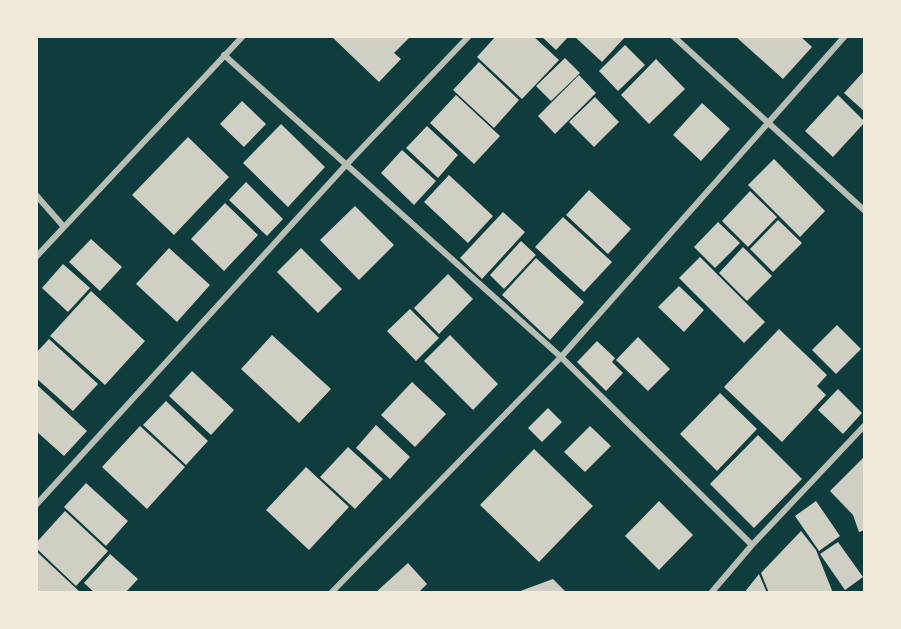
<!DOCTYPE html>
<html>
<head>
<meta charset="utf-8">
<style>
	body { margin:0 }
	#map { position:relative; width:901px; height:629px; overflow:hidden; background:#0f3d3e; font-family:Lora,serif }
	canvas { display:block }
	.frame { position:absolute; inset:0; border:38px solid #f1e9da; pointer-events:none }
</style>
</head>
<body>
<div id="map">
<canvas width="901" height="629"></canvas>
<div class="frame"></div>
</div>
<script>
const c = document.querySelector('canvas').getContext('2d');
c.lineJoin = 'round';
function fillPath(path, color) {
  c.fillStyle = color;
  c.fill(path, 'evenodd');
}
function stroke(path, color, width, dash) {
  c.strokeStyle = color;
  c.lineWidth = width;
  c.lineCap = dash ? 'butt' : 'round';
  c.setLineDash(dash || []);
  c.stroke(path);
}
fillPath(new Path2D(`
	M331,36H411L394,53L401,59L379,82Z
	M496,36H533L559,60L522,99L477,57Z
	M541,36H569L556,50Z
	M574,36H626L602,62Z
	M735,36H800L812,47L783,79Z
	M625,45L645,65L618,91L599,71Z
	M565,58L580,73L551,101L536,86Z
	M656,59L685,89L649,124L621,95Z
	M479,62L519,100L494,128L453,90Z
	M865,70V112L844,93Z
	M579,75L596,93L555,134L538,116Z
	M456,95L500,136L474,164L430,123Z
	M838,95L865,122L833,157L805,131Z
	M595,97L619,122L594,147L569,122Z
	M242,101L266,124L244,147L220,124Z
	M702,103L730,129L701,161L673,135Z
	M281,124L325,167L288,207L243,163Z
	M427,126L458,155L438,178L406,148Z
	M188,137L229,177L174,235L132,195Z
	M402,150L436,181L414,205L381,173Z
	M774,159L825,211L800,237L748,185Z
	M449,175L493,216L468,243L424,202Z
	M246,182L283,219L267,236L229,200Z
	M589,190L631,229L608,254L566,215Z
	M750,191L777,217L748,247L722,221Z
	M225,203L258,235L224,271L191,239Z
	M355,206L394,245L359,280L320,240Z
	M503,212L525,232L482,279L460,258Z
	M563,217L612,262L584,292L535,247Z
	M778,220L802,243L773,272L750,249Z
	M718,222L740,243L715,268L694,247Z
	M91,239L122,267L100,291L69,262Z
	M521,241L536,255L504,289L490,275Z
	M743,247L772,276L747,301L719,273Z
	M169,248L210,285L177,322L136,284Z
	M301,248L342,289L318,313L277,272Z
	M700,257L765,322L744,343L679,278Z
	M536,258L584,302L550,340L502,295Z
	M63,264L90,288L68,312L42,288Z
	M448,274L473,299L439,334L414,308Z
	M679,286L704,310L684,332L658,307Z
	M91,291L145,341L105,385L50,336Z
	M410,309L439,338L416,361L387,331Z
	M837,325L861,349L836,374L812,350Z
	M779,329L827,375L817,386L826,395L782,442L724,387Z
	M272,335L331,389L299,423L241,369Z
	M450,335L498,384L473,410L424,361Z
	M638,337L670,369L648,391L616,360Z
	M49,339L98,384L73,411L36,378V353Z
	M597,341L615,358L612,362L623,373L606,391L577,362Z
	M192,371L234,410L211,435L169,396Z
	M412,382L446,414L415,447L381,415Z
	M36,384L87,431L64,456L36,431Z
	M838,389L862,413L843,434L818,410Z
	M720,393L757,429L717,471L680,434Z
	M166,401L208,441L186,465L143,425Z
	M548,408L562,422L542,442L528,428Z
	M376,425L410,457L390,479L356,448Z
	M140,426L185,467L147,509L102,467Z
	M590,426L611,446L585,472L564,452Z
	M758,435L802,479L754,528L710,484Z
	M348,447L383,479L355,509L320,477Z
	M534,449L593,506L539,562L480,505Z
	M865,456V530L859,532L853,515L830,491Z
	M306,467L349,507L309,550L266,510Z
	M86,483L128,521L106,546L64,507Z
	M659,501L693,535L659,570L625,536Z
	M816,501L840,536L819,551L795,516Z
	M65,511L108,551L76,586L36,548V543Z
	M801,531L816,550L833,593H769L761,573Z
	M838,542L863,577L845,590L820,554Z
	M36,551L81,593H36Z
	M110,554L138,579L125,593H95L84,583Z
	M408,563L427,584L418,593H375Z
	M759,574L767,593H744Z
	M553,579L567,593H515Z`), '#cfcfc3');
stroke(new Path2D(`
	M673,36L865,211
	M224,55L561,357L752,545
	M36,195L64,227
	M36,257L243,36
	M36,505L346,165L469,36
	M331,593L561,357L845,36
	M711,593L752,545L865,425`), '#b8beb3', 6);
</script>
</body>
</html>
